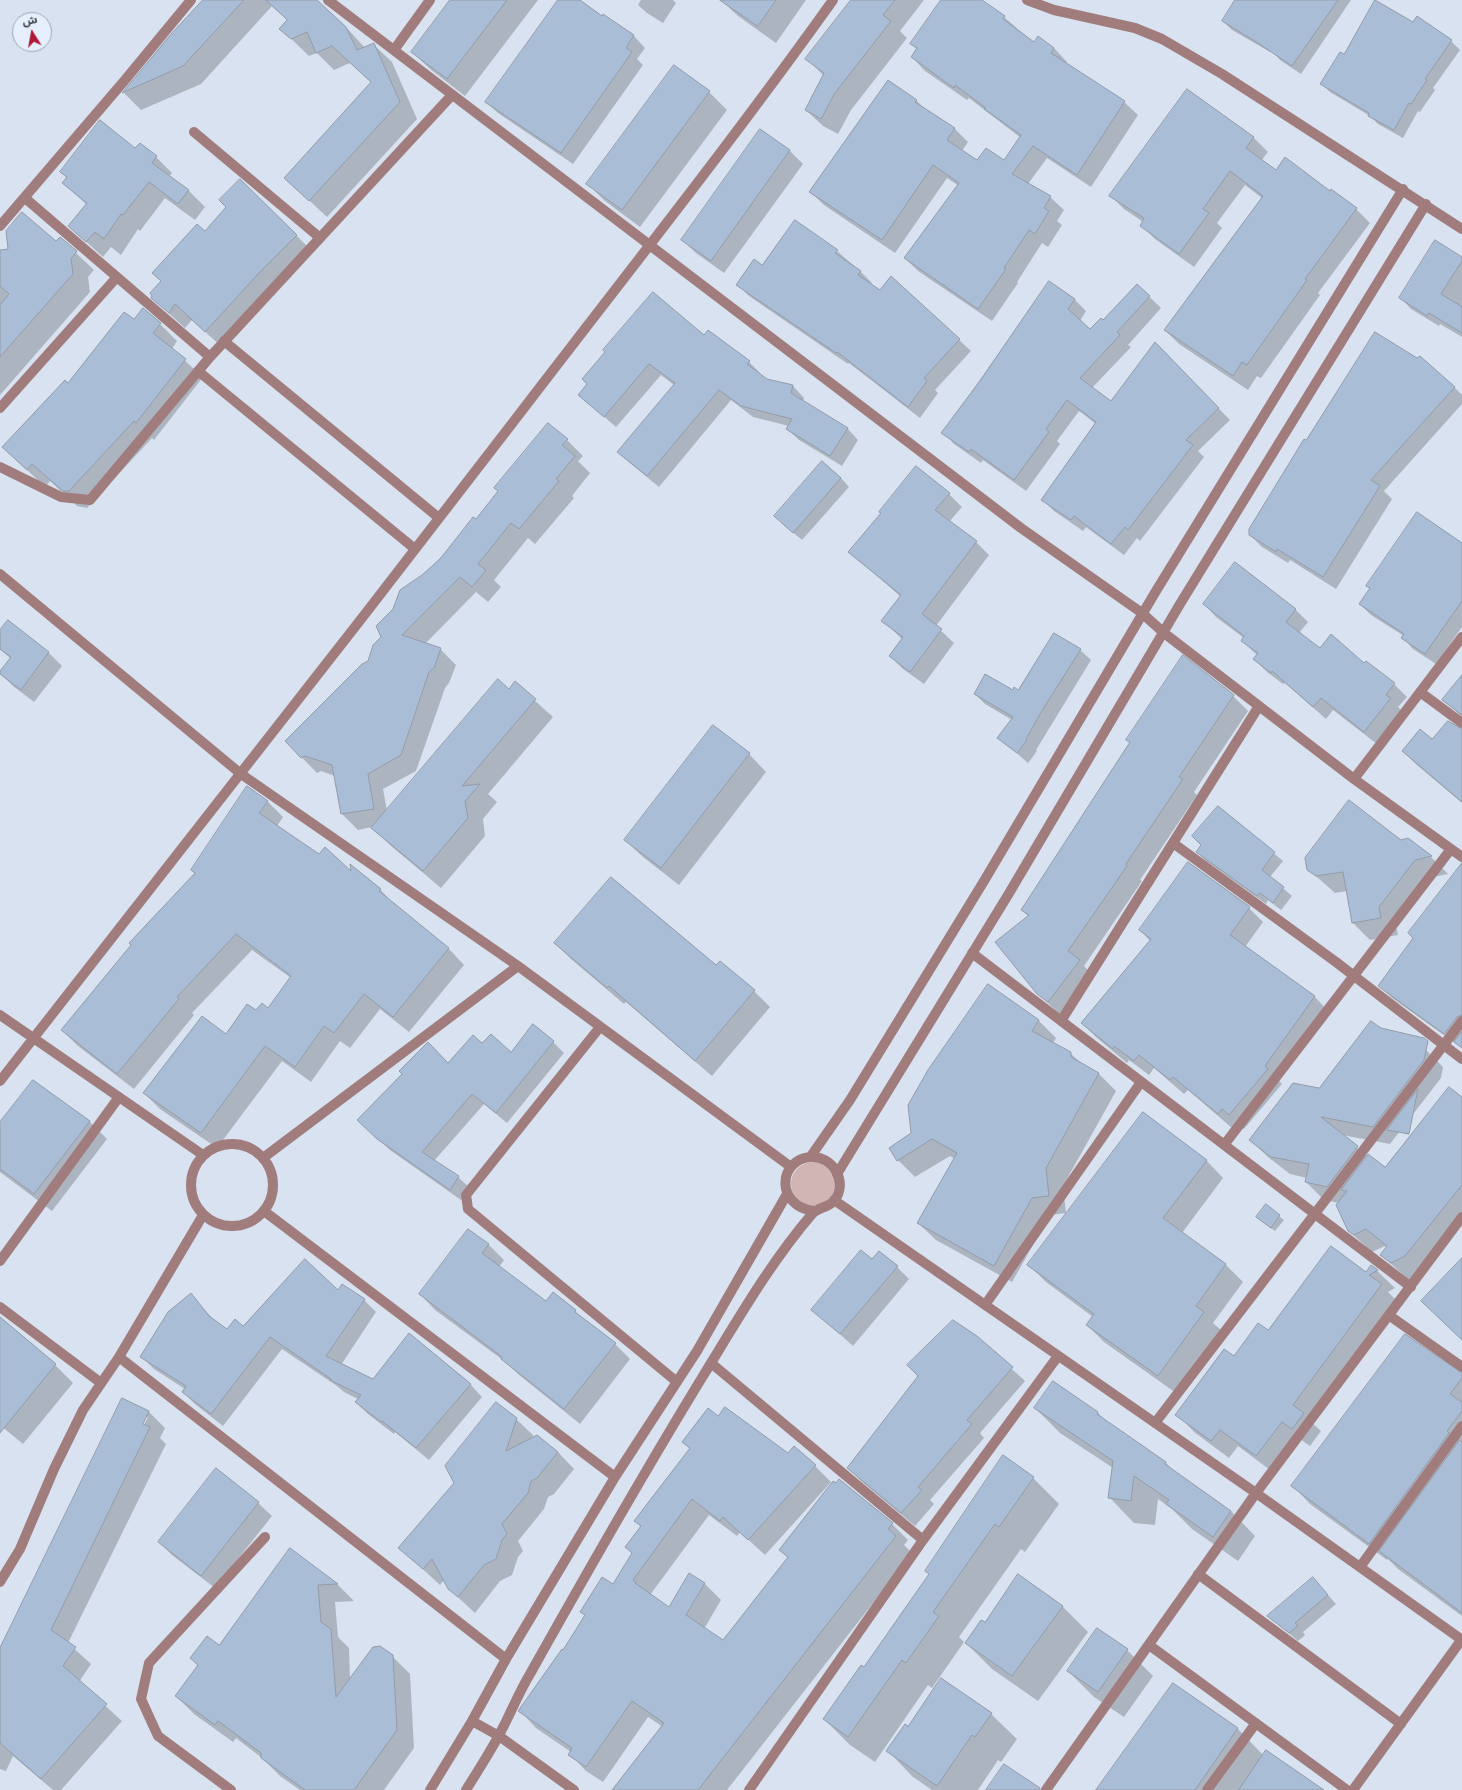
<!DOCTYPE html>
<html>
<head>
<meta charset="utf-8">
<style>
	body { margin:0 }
	#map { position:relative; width:1462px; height:1790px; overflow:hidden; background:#d8e2f0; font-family:Overpass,"Noto Sans Arabic",sans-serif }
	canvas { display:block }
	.north { position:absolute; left:12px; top:12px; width:40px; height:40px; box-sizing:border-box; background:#e5effd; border:1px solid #9fa7b1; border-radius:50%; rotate:349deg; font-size:11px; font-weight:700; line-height:16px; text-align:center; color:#363a3f }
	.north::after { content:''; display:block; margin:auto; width:14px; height:18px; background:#ae1937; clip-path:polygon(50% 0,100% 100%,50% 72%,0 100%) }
</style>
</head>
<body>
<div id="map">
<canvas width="1462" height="1790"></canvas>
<div class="north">ش</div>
</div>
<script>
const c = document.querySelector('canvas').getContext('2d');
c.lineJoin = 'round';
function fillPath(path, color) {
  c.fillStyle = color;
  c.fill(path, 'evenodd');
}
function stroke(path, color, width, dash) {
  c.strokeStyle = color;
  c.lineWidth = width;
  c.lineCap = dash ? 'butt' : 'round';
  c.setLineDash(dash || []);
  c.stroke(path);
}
fillPath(new Path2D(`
	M791 1184a22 22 0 1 1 44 0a22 22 0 1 1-44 0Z`), '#d1b5b5');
fillPath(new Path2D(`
	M204,0H316L346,27L365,48L374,45L392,62L417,119L327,217L285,178L372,83L350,63L334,70L317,53L309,56L280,28L288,20L272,6L201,84L141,110L124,93L173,34Z
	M452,0H538L465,96L430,69L412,52Z
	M559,0H578L602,17L603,16L634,36L645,48L637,59L643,65L573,164L498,113L486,102Z
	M641,0H673L676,3L663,23L647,13L638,5Z
	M721,0H806L776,43L738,16Z
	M853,0H924L900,31L907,38L851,110L838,134L823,126L806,110L824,76L807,59Z
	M942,0H980L1004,17L1034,43L1054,48L1067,62L1066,64L1124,102L1138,115L1091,187L1047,158L1028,184L1050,197L1064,210L1057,221L1062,225L1048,247L1042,243L1017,282L1018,283L992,321L918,271L905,258L959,186L947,178L895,253L824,205L811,192L916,100L925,109L955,129L968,142L962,151L977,161L1004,162L1021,138L969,98L967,100L925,71L912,57L918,50L911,43Z
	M1236,0H1351L1301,74L1280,60L1271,50L1270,52L1232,30L1223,21Z
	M1376,1L1413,23L1417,17L1451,41L1460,50L1433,88L1435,90L1420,112L1418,111L1403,138L1378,124L1370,116L1330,92L1322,84L1344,56Z
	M1187,90L1254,138L1268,152L1261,161L1276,171L1330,192L1356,209L1370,223L1318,293L1320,295L1261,378L1257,376L1248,390L1179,344L1165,330L1262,198L1245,185L1217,223L1222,228L1194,267L1155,239L1141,225L1143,222L1124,209L1110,195Z
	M709,92L727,110L640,227L605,201L588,184Z
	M761,131L790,151L803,164L724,273L696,253L682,240Z
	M136,149L156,157L172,173L169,177L188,190L205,207L195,220L165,198L140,231L138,229L121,255L111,247L103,257L69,226L87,205L63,183L67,178L61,172Z
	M240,180L312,251L222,347L192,320L185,328L152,298L205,232L228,207Z
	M795,221L837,251L860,271L872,283L871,285L880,291L891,277L971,351L935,390L938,393L920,418L849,363L848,364L749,296L738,285L762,266Z
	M60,238L94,270L88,277L90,292L0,395V251L56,243Z
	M1462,259V337L1440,324L1439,326L1411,309L1400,297Z
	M1049,282L1075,300L1086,311L1080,321L1090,331L1103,321L1137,285L1161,308L1128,345L1131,347L1092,388L1112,402L1167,355L1230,420L1198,451L1204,457L1140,541L1137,538L1124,555L1086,527L1083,531L1054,511L1043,500L1096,424L1079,411L1057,441L1060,444L1026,491L983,460L981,463L954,444L943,432Z
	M134,320L160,324L177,341L172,349L203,377L154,440L152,438L87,508L77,506L50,481L45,487L3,447Z
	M704,337L749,362L760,373L759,374L766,380L793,386L804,398L803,402L847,428L858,440L842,466L799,440L787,429L789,426L753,417L731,400L659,487L630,463L619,452L674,385L661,375L616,427L579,395Z
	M1454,387L1462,395V404L1384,491L1392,499L1336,589L1290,560L1288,563L1262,547L1250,535Z
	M567,440L583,456L578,461L590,473L572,496L574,498L535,544L528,538L494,580L501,587L488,602L476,592L425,644L440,649L456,665L449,683L445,688L416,771L383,789L387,811L515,683L553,717L488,794L497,802L483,819L485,836L441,888L390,845L372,827L358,830L342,814L335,776L321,771L317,773L286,741L369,662L383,637L394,610L423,576L476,520Z
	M841,478L849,487L802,540L784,525Z
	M949,494L962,507L949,522L976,542L989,555L936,626L954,643L924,684L903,669L890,656L902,639L883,621L901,597L850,552Z
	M1462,549V627L1436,664L1413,649L1403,638L1404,636L1371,615L1360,604L1371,589L1367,586Z
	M1204,604L1295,609L1308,622L1299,633L1320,649L1364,664L1366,662L1394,684L1407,697L1398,707L1402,711L1377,744L1333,710L1326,719L1285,683L1283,684L1267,672L1254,659L1257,655L1242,641L1244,638L1216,617Z
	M8,622L49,653L62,666L34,702L13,686L0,673L11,659L0,649V632Z
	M1080,650L1091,660L1036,750L1037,751L1028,763L999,738L1012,720L985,704L975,694L1019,691Z
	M1462,677V717L1444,700Z
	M1233,696L1248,711L1194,792L1197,795L1140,880L1142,881L1084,966L1094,976L1063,1017L1037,993L1029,917L1022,910L1131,743L1128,740Z
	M1462,730V803L1417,765L1403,751Z
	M749,754L766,772L679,885L643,857L625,840Z
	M267,801L283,817L277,826L319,855L380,889L395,906L449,949L464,965L409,1032L380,1009L350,1048L340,1041L311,1082L282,1061L217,1148L160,1109L144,1093L257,1012L269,1009L291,978L252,950L192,1013L194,1015L134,1089L78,1046L62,1030Z
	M1219,807L1283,861L1270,877L1292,896L1281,910L1268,900L1266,904L1205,860L1197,852L1202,845Z
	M1408,839L1431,857L1448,874L1433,877L1396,925L1398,935L1370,940L1353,923L1347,891L1335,893L1308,869Z
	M1462,875V1048L1392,998L1379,986Z
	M1249,908L1263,922L1245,947L1315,997L1329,1012L1279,1081L1282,1084L1244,1129L1236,1123L1232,1128L1188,1090L1184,1094L1154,1068L1149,1075L1129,1060L1127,1063L1096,1037L1082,1023L1150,941L1140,930Z
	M660,918L717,966L754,991L770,1007L712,1076L626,1002L624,1004L571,959L555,943Z
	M988,985L1039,1021L1056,1038L1053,1043L1070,1053L1081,1063L1099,1074L1116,1091L1063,1186L1066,1213L1050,1215L1012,1282L936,1240L918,1223L955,1159L950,1156L915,1177L898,1160Z
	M1381,1029L1426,1050L1443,1067L1441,1078L1390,1144L1342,1135L1368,1157L1385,1169L1462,1098V1224L1409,1280L1381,1255L1387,1248L1385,1246L1372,1252L1349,1231L1339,1203L1324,1200L1306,1182L1307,1178L1290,1174L1268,1157L1250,1140L1319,1090Z
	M553,1042L564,1053L507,1123L484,1104L434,1161L458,1177L470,1188L461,1200L390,1150L370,1131L448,1064L482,1044L511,1053Z
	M89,1121L107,1139L52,1211L0,1172V1124Z
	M1206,1160L1223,1178L1182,1233L1226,1265L1243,1282L1213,1323L1221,1330L1176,1393L1104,1342L1087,1325L1093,1317L1046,1282L1029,1265Z
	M1266,1206L1284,1220L1275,1231L1261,1221Z
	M469,1230L489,1245L504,1260L499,1267L546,1302L575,1311L586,1322L615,1344L630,1359L580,1424L518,1374L507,1363L435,1310L420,1294Z
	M872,1261L897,1267L909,1279L853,1346L813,1310Z
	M1372,1266L1395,1288L1388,1292L1399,1303L1311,1422L1321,1431L1310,1446L1300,1439L1274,1473L1238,1446L1229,1458L1194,1432L1177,1414L1234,1357L1268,1332L1366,1273Z
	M338,1291L364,1300L376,1312L341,1365L373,1380L470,1384L482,1397L429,1460L395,1432L394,1434L368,1414L356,1402L358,1399L344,1392L337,1386L282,1349L223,1426L195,1404L183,1392L185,1389L154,1369L142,1357L191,1295L215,1321L227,1331L243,1327Z
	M0,1318L55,1365L73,1383L23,1444L0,1425Z
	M977,1337L1025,1381L980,1433L984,1438L930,1500L934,1504L915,1526L861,1481L849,1468Z
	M1462,1375V1616L1398,1569L1388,1559L1387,1560L1310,1504L1293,1486Z
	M1054,1382L1098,1413L1109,1424L1166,1463L1175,1472L1231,1511L1255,1536L1238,1561L1192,1529L1172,1509L1158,1499L1155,1525L1134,1523L1110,1498L1113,1468L1060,1433L1035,1408Z
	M123,1399L149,1412L165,1428L160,1438L166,1444L68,1643L91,1664L79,1682L122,1721L61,1790H53L13,1756L6,1771L0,1769V1650ZM145,1417H148L142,1429L140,1428Z
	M718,1417L788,1455L815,1466L831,1482L765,1555L740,1532L737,1536L709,1515L650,1595L670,1609L689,1575L705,1584L721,1600L704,1629L723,1642L788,1558L781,1550L892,1524L908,1540L904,1545L912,1553L727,1790H618L663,1727L648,1717L603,1782L586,1771L570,1754L571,1752L536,1728L520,1711L563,1651L585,1616L581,1612L613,1586L633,1554L626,1547L641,1527L635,1520L690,1449L683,1442Z
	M516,1419L533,1435L532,1439L537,1436L558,1452L574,1469L554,1494L548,1497L544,1509L518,1541L523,1551L518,1557L512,1575L500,1581L475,1613L448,1588L444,1580L440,1585L400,1548Z
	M216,1470L258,1503L272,1516L215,1588L172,1555L159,1542Z
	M1033,1478L1059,1504L1025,1552L1021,1549L959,1637L964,1642L932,1688L928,1685L875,1762L850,1745L824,1719L865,1668Z
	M290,1549L337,1584L354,1601L335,1602L338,1637L349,1648L350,1679L392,1656L410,1674L414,1748L384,1790H300L280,1776L262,1758L236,1738L233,1742L194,1714L176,1696L219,1646Z
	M1321,1587L1336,1604L1303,1632L1305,1635L1298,1641L1269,1616Z
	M1062,1606L1088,1632L1038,1701L992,1669L966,1643L985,1624Z
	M1127,1650L1153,1676L1124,1717L1094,1697L1068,1671Z
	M1173,1684L1238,1729L1264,1756L1322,1790H1098Z
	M991,1714L1017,1739L1001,1762L998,1760L978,1790H932L913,1777L888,1751L908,1727Z`), '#0003');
const building = new Path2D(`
	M203,0H244L183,66L122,93L172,33Z
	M266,0H317L346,27L357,50L374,43L400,102L309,201L284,178L371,82L332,46L316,53L307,32L291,39L279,29L287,20Z
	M450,0H507L447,79L411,52Z
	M558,0H580L602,16L603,14L634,35L626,48L632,52L561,153L485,102Z
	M720,0H776L758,26Z
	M851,0H895L883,15L891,21L835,93L821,119L805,110L824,73L805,59Z
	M941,0H982L1005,16L1003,19L1034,42L1038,36L1054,48L1051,53L1125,101L1077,175L1033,146L1012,174L1051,196L1044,208L1049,211L1035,234L1029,230L1004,268L1006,269L978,309L904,258L959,183L933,165L882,240L809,192L888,80L917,100L915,102L955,128L947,140L977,160L986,148L1004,160L1021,135L984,109L986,108L955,85L954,88L911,57L917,48L910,44Z
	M1235,0H1338L1292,66L1258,43L1222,21Z
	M1375,0L1413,22L1417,16L1452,40L1425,79L1427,80L1411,104L1409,103L1394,130L1368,116L1369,113L1320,84L1340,52L1344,54Z
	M674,65L710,91L622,210L586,184Z
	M1187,89L1254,137L1246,148L1276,170L1285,157L1330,191L1331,189L1357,208L1305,279L1307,280L1247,365L1242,362L1233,376L1164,330L1263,196L1230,171L1203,209L1209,213L1179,254L1140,226L1144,218L1109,196Z
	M100,120L135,148L140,143L157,156L152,163L189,190L178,204L149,182L123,215L121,214L104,239L95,232L86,242L68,226L87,203L62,183L67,177L60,172Z
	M760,129L790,150L711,261L681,240Z
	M240,179L297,235L259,273L205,332L175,304L169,313L151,298L152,296L150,293L161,281L152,273L197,224L205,231L226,207L219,200Z
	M22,212L56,241L60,237L77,251L71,259L73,274L0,357V305L9,294L0,286V250L8,249L6,231Z
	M795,220L838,250L835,253L861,271L858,275L880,290L891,276L960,339L924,378L927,381L908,407L837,352L836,353L736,285L754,259L762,265Z
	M1435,240L1462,257V261L1441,294L1462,307V333L1429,313L1427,316L1399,298Z
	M1049,281L1075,299L1068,309L1090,329L1101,318L1103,320L1137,284L1150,296L1117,332L1120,335L1080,378L1111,401L1155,342L1219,408L1186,440L1193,445L1128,530L1125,527L1111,544L1074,516L1071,520L1041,500L1096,422L1067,400L1046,429L1049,432L1014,480L971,449L969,452L941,433L980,381Z
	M653,292L704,335L708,330L750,361L747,364L767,379L793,385L791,393L848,428L830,456L786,429L792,419L741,406L719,390L647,476L617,452L675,383L649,364L604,417L578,395L587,384L582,379L605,352L603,350Z
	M143,308L161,323L153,333L186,359L136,423L134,421L69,491H63L32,464L27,470L2,447L65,380L68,383L124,312L134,319Z
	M1375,332L1417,358L1420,356L1455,387L1371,480L1380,486L1323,577L1277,549L1276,552L1249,535V529L1304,439L1306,440Z
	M548,423L568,439L562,445L575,456L556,479L559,481L519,529L511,523L478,564L486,570L472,587L460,577L402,635L441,648L434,668L429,672L401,755L368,774L374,809L341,814L332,765L305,756L301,758L285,741L362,664L368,661L373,645L381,637L376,626L393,609L400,590L422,575L440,559L473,517L476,519L498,491L494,488Z
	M822,461L841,478L793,533L774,516Z
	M916,466L950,493L935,510L977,541L922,614L942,629L910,672L889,656L903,637L881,621L901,595L848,552L881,513L879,512Z
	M1417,512L1462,543V601L1425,654L1401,638L1404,634L1359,604L1370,588L1366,586Z
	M1235,562L1296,609L1286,622L1320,648L1331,634L1364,663L1366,661L1395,683L1386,695L1391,698L1364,732L1321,698L1313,707L1272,671L1271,673L1253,659L1258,653L1241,641L1244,636L1203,604Z
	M8,620L49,652L21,690L0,674V671L11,657L0,649V630Z
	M1054,633L1081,649L1043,709L1026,739L1027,740L1017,753L997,738L1013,717L974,694L985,674L1013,690L1014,687L1018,690Z
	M1183,655L1234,695L1179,777L1183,779L1126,864L1127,866L1068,951L1080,960L1048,1002L1037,994L995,942L1029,915L1021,910L1130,742L1126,740Z
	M1462,675V715L1442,700Z
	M498,679L509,689L515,681L536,699L462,786L480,784L465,801L468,818L423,871L371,828Z
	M1448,721L1462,729V802L1402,751L1420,729L1432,739Z
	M713,725L750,753L661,868L624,840Z
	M247,786L268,801L259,813L319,854L325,847L351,871L350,864L381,889L379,891L449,948L393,1017L364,994L334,1033L324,1026L295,1067L265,1046L201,1133L143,1093L202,1016L226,1034L247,1004L256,1010L262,1003L268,1008L291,976L236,934L177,997L179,999L117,1074L61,1030L131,945L129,943L195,873L191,870Z
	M1349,800L1401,840L1408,838L1432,856L1415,860L1379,907L1381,918L1352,923L1343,872L1316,876L1307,870L1305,858Z
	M1218,806L1275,852L1262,870L1284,887L1273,903L1260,893L1257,896L1196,852L1201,845L1192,836Z
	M1188,862L1250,907L1230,935L1315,996L1265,1066L1268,1069L1229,1115L1222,1109L1218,1114L1173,1077L1170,1080L1139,1055L1134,1061L1114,1046L1113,1049L1081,1023L1151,939L1139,930Z
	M1462,863V1015L1457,1017L1444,1034L1378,986L1413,938L1408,933Z
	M611,877L716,965L720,961L755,990L695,1061L609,986L607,988L554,943Z
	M988,984L1039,1020L1032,1031L1071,1052V1057L1099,1073L1046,1168L1049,1196L1032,1198L994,1266L917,1223L957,1153L932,1139L897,1161L889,1148L911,1133L908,1105L928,1070Z
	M1371,1021L1381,1028L1424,1038L1428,1041L1424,1060L1373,1127L1321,1117L1358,1146L1327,1187L1305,1182L1309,1164L1271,1157L1249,1140L1293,1083L1319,1088Z
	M533,1024L554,1041L496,1113L472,1094L422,1152L459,1176L450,1190L377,1139L357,1120L402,1074L399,1071L428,1042L448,1063L473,1035L482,1043L491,1034L511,1052Z
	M1462,1032V1048L1454,1042Z
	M33,1080L90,1121L34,1194L0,1169V1122Z
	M1449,1087L1462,1097V1185L1405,1256L1391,1263L1380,1255L1387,1246L1366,1229L1354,1235L1348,1231L1336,1205L1347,1191L1341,1190L1368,1154L1385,1167Z
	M1418,1089L1409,1134L1387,1130Z
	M1143,1112L1207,1160L1163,1218L1226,1264L1196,1306L1204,1312L1158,1376L1086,1325L1094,1314L1027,1265Z
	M1266,1204L1280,1215L1271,1228L1256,1217Z
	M468,1229L489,1244L482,1253L546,1301L553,1292L576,1310L575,1312L616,1343L564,1409L501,1359L502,1357L419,1294Z
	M1331,1246L1366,1272L1371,1265L1378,1270L1369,1275L1382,1284L1293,1405L1304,1413L1292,1429L1282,1422L1256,1456L1220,1430L1211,1441L1175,1415L1224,1349L1234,1356L1258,1323L1268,1330Z
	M861,1250L872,1259L879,1251L898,1266L840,1334L811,1310Z
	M1462,1258V1340L1421,1301Z
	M305,1259L338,1290L342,1284L365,1299L326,1356L373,1379L409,1333L471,1384L416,1448L382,1421L381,1422L355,1402L361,1395L330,1380L331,1379L270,1337L211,1414L182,1392L186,1386L140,1357L168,1312L191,1293L209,1316L227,1329L235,1319L243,1326Z
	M0,1317L56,1364L0,1433Z
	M953,1320L977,1336L1013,1367L967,1420L972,1424L918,1487L922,1490L901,1513L847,1468L918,1376L907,1365Z
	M1405,1334L1462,1373V1378L1450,1394L1462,1402V1411L1447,1431L1449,1433L1369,1544L1291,1486Z
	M1053,1381L1098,1412L1097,1414L1166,1462L1165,1464L1231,1511L1213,1537L1166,1504L1169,1500L1134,1476L1131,1501L1108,1498L1113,1461L1034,1408Z
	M122,1398L149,1411L143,1424L150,1427L51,1630L76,1647L63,1666L107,1704L41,1779L0,1743V1648Z
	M496,1402L517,1418L506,1451L537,1435L558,1452L537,1478L531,1481L528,1493L502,1524L507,1534L502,1540L496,1559L484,1565L458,1597L448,1589L432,1559L423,1569L398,1548L454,1483L445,1466Z
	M725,1407L788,1453L794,1446L816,1465L748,1540L723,1517L720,1521L692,1499L633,1580L636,1582L635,1583L669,1607L689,1573L705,1583L686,1615L723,1640L788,1557L779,1550L833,1481L836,1483L839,1479L893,1523L888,1529L896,1536L698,1790H612L664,1723L632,1701L586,1767L568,1755L572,1748L518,1711L562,1649L563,1650L585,1615L580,1612L602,1577L613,1584L632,1553L625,1547L641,1526L634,1521L690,1448L682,1442L708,1408L718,1416Z
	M1460,1440L1462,1442V1613L1379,1551Z
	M1003,1455L1034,1477L999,1527L995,1524L933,1612L939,1616L906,1663L902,1660L848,1737L823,1719L861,1665L864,1667L929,1574L925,1571Z
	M216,1468L259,1502L201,1576L158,1542Z
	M290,1548L338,1584L318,1585L321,1622L331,1629L336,1697L373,1647L380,1646L393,1655L397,1730L354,1790H305L261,1758V1753L218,1721L215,1725L175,1696L198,1665L190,1658L207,1636L219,1645Z
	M1018,1574L1063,1606L1012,1676L965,1643L981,1620L985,1622Z
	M1313,1577L1328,1595L1295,1623L1298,1626L1289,1633L1267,1616Z
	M1097,1628L1128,1649L1098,1692L1067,1671Z
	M941,1678L992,1713L975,1737L972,1735L937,1786L886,1751L905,1724L908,1726Z
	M1173,1683L1238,1728L1195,1790H1096Z
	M1266,1750L1324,1790H1239Z
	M1004,1764L1040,1788V1790H986Z`);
fillPath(building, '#aabdd6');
stroke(building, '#929ba8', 1);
stroke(new Path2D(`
	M328,0L1021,528L1142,613L1164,633L1354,779L1462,857
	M1027,0L1054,10L1135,28L1162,39L1222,74L1462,229
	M394,50L430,0
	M194,132L319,237
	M25,198L210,357
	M0,226L125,80L191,0
	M224,341L439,518
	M198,371L415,549
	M0,408L117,277
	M0,467L61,497L90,500L210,357L452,95
	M0,574L241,774L518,966L791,1167
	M1420,692L1462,723
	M1354,779L1462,637
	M1173,843L1336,962L1462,1059
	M972,953L1411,1287
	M0,1015L203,1155
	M1061,1021L1259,706
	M600,1027L466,1195L468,1209L677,1382
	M0,1081C173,862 344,642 514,421C621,281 731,143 833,0
	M191 1185a41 41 0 1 1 82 0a41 41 0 1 1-82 0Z
	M1224,1145L1451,849
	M811,1156L850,1100L984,881L1156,591L1403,189
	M263,1158L518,966
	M837,1174L1008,895L1180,604L1426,204
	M834,1200L1256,1493L1462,1640
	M264,1211L615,1477
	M0,1261L119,1097
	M985,1305L1141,1082
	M0,1307L101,1383
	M1390,1316L1462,1367
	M119,1357L506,1659
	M711,1363L923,1540
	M1155,1423L1462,1021
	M1360,1567L1462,1426
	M1198,1574L1401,1724
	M0,1582L20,1549L54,1469L83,1410L119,1357L203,1215
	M1149,1645L1347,1790
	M472,1721L499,1736L574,1790
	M231,1790L158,1736L141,1699L149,1663L265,1537
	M430,1790L472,1721L506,1659L615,1477L697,1351L787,1194
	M466,1790C477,1772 489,1754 499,1735C510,1715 518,1694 530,1674C586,1574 643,1474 703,1376C737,1321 770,1263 812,1214C818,1207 828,1208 834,1201C849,1183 833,1155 810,1157C778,1160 775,1206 814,1211
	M749,1790L923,1540L1058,1356
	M1046,1790L1256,1493L1462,1217
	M1207,1790L1256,1723
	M1353,1790L1462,1639`), '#a07c7c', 10);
</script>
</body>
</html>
